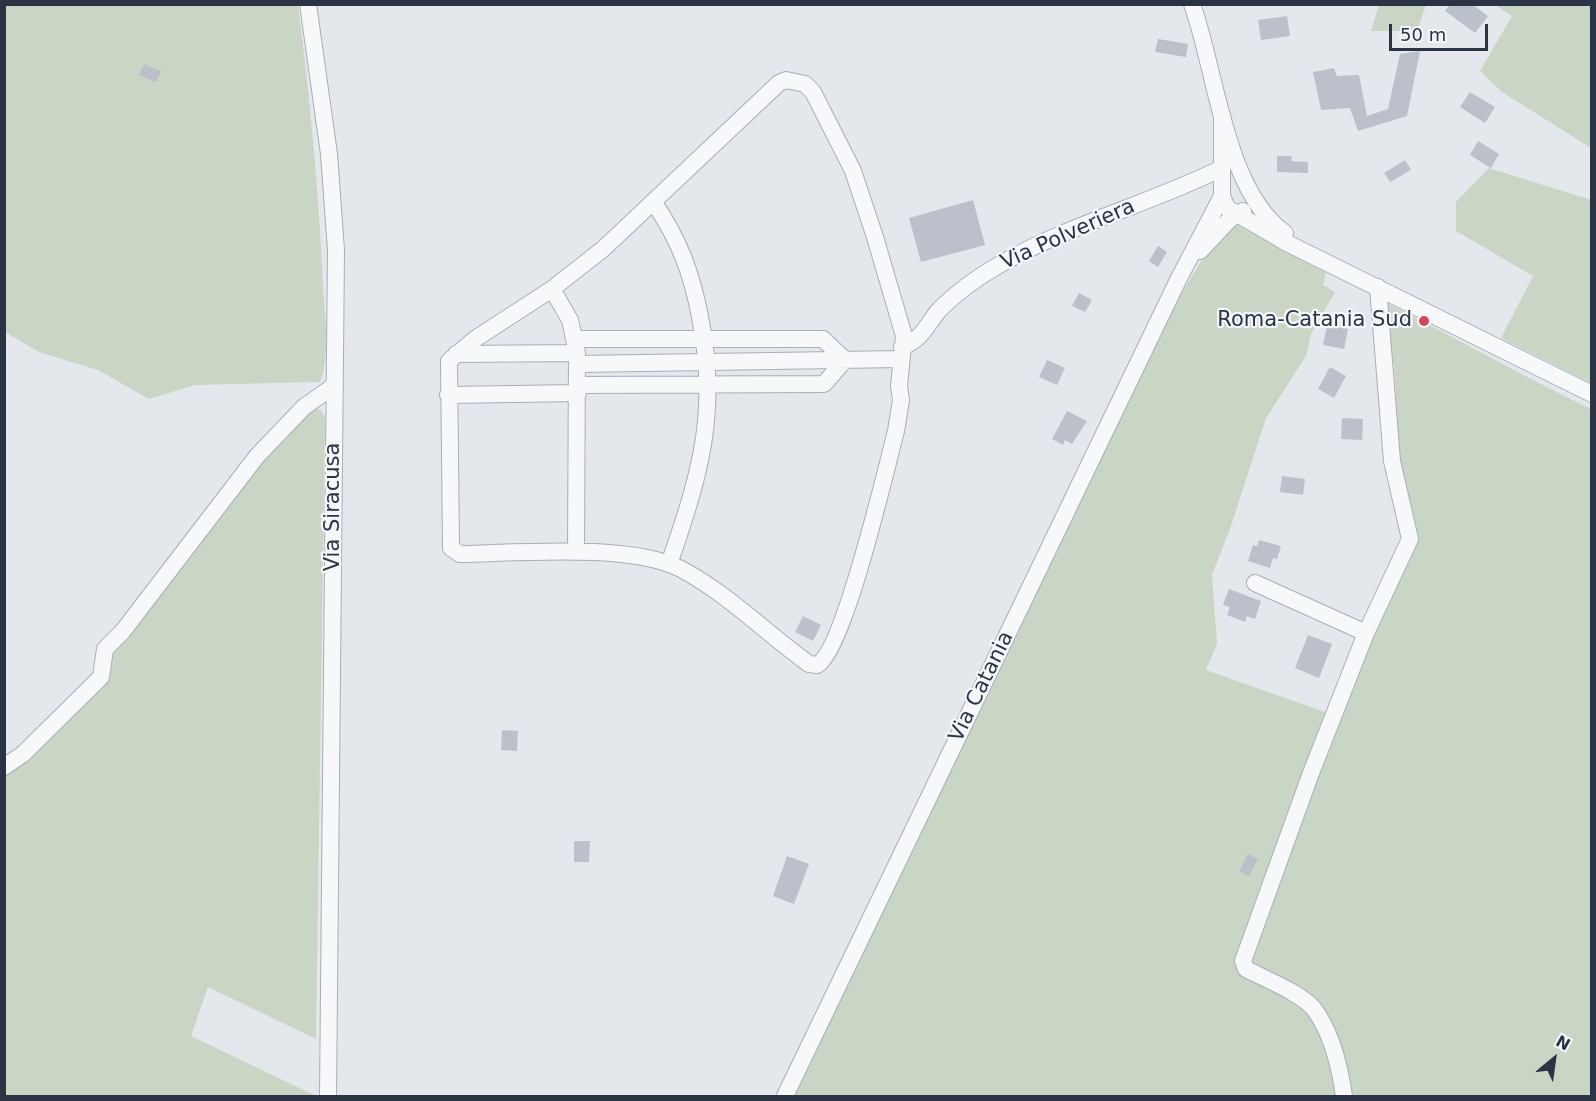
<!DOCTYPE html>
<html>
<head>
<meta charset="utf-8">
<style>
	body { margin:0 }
	#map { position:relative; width:1596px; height:1101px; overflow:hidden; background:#e4e7ec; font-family:"DejaVu Sans",sans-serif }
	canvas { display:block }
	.frame { position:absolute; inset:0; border:6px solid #2b3445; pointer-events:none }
	.north { position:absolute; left:1524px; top:1029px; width:60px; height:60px; -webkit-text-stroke:4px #f4f6f9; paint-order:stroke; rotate:29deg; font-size:16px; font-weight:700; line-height:24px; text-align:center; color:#2b3445 }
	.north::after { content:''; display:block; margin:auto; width:21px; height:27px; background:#2b3445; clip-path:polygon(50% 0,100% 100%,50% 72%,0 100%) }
	.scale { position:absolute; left:1389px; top:24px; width:99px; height:27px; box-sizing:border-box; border:3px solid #2b3445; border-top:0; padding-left:8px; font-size:18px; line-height:21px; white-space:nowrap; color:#2b3445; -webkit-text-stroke:4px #f4f6f9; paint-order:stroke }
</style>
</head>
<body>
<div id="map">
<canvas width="1596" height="1101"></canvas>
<div class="frame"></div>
<div class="north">N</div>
<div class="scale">50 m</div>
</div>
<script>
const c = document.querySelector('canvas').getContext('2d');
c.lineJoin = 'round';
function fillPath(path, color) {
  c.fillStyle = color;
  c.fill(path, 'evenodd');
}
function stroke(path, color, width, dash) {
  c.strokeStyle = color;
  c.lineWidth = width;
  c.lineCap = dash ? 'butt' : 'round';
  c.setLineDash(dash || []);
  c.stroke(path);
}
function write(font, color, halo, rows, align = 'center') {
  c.font = font + ' "DejaVu Sans",sans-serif';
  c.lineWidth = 4.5;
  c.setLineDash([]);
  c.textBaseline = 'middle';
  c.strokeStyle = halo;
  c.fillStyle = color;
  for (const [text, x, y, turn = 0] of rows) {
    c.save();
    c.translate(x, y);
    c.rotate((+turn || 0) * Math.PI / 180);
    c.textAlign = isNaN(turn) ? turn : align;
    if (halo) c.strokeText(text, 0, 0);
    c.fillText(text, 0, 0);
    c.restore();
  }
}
fillPath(new Path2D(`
	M5,5H298C310,98 319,193 323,287C325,318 331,353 320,382L195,385L149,399L98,370L39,352L5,332Z
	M1379,5V4L1426,5L1417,31H1371Z
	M1495,5H1591V148L1502,92L1480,71L1512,16Z
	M1489,168L1591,200V383L1501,338L1533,276L1456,231V202Z
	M1236,224L1326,273L1323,285L1335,292L1311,334L1306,356L1266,418L1231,526L1212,575L1217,644L1206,670L1339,717L1391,591L1406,565L1417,529L1400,467L1394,364L1389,361L1386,303C1455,337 1522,376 1591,409V1096H794L1179,297L1212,243Z
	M316,408L321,410L325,418L316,1039L208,987L191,1036L316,1096H5L4,774L14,766L34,756L259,461L310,409Z`), '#c9d6c5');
fillPath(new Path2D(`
	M1450,4H1472L1488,16L1475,33L1445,11Z
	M1287,16L1290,36L1261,40L1258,20Z
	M1158,39L1188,44L1186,57L1155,52Z
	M1420,51L1407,116L1358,131L1350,108L1321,110L1313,72L1334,68L1337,76L1359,75L1367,116L1388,109L1400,54Z
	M144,64L161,71L156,82L139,75Z
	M1470,92L1495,107L1485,123L1460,107Z
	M1478,141L1499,154L1491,168L1470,155Z
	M1277,156H1292L1291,161L1308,162V173L1277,172Z
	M1405,160L1411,170L1390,182L1384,173Z
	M973,200L985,245L921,262L909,218Z
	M1158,246L1167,252L1158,267L1149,261Z
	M1079,293L1092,300L1085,312L1072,306Z
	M1327,325L1348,329L1344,349L1323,345Z
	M1047,360L1065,368L1057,385L1039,377Z
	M1330,367L1346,376L1334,398L1318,389Z
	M1067,411L1087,421L1072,444L1065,440L1063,445L1052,439Z
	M1342,418L1363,419L1362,440L1341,439Z
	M1282,476L1305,479L1303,495L1280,492Z
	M1259,540L1281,546L1277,559L1273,558L1270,568L1248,561L1253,545L1257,546Z
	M1229,589L1261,601L1255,619L1247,616L1245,622L1227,615L1230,607L1223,605Z
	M803,616L821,625L813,641L795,632Z
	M1308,635L1332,644L1319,678L1295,668Z
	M502,730L518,731L517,751L501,750Z
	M574,841H590L589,862H574Z
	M1248,854L1258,859L1249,876L1239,871Z
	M787,856L809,864L794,904L773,896Z`), '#bbc0ca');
const minor = new Path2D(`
	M308,4L329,154L336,250L328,1096
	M1192,4C1216,70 1225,191 1285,233
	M786,80L805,84L813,92L853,171L875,237L904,336L899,386L901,400L896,431C886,469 844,651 817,665L809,664C766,633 728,594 681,569C631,543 517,553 460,554L451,548L449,361L475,339L552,289L603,249L779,83Z
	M1222,115V196L1227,208L1287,243L1592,394
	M654,203C679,239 692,274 700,317C719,412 700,475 669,564
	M1200,251L1230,219L1243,211
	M552,289L570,320L577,353L576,552
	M576,339H823L845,360L824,384L578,385
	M902,347C924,338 926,325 940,309C957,292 978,277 999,265C1069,224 1150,204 1222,168
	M456,354L577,353
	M578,364L901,359
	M448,395L578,393
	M1255,583L1366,633
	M4,767L23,754L101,677L105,649L123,631L257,456L304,407L335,385
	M785,1096L1179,278L1222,196
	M1344,1096C1340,1068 1332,1033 1314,1009C1301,993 1265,979 1246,969L1243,961L1311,773L1366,633L1410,539L1392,461L1378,287`);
stroke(minor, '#a9aeb7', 18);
stroke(minor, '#f7f8fa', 16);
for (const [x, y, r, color] of [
	[1424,321,6,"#d1495b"]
]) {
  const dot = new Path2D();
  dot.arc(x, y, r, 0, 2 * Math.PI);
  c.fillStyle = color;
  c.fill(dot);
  stroke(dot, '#f4f6f9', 2);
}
write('21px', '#2b3445', '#f4f6f9', [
	["Via Polveriera",1068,235,-24],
	["Via Siracusa",334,507,-90],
	["Via Catania",982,687,-64]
]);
write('21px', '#2b3445', '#f4f6f9', [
	["Roma-Catania Sud",1412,321]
], 'right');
</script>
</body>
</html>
